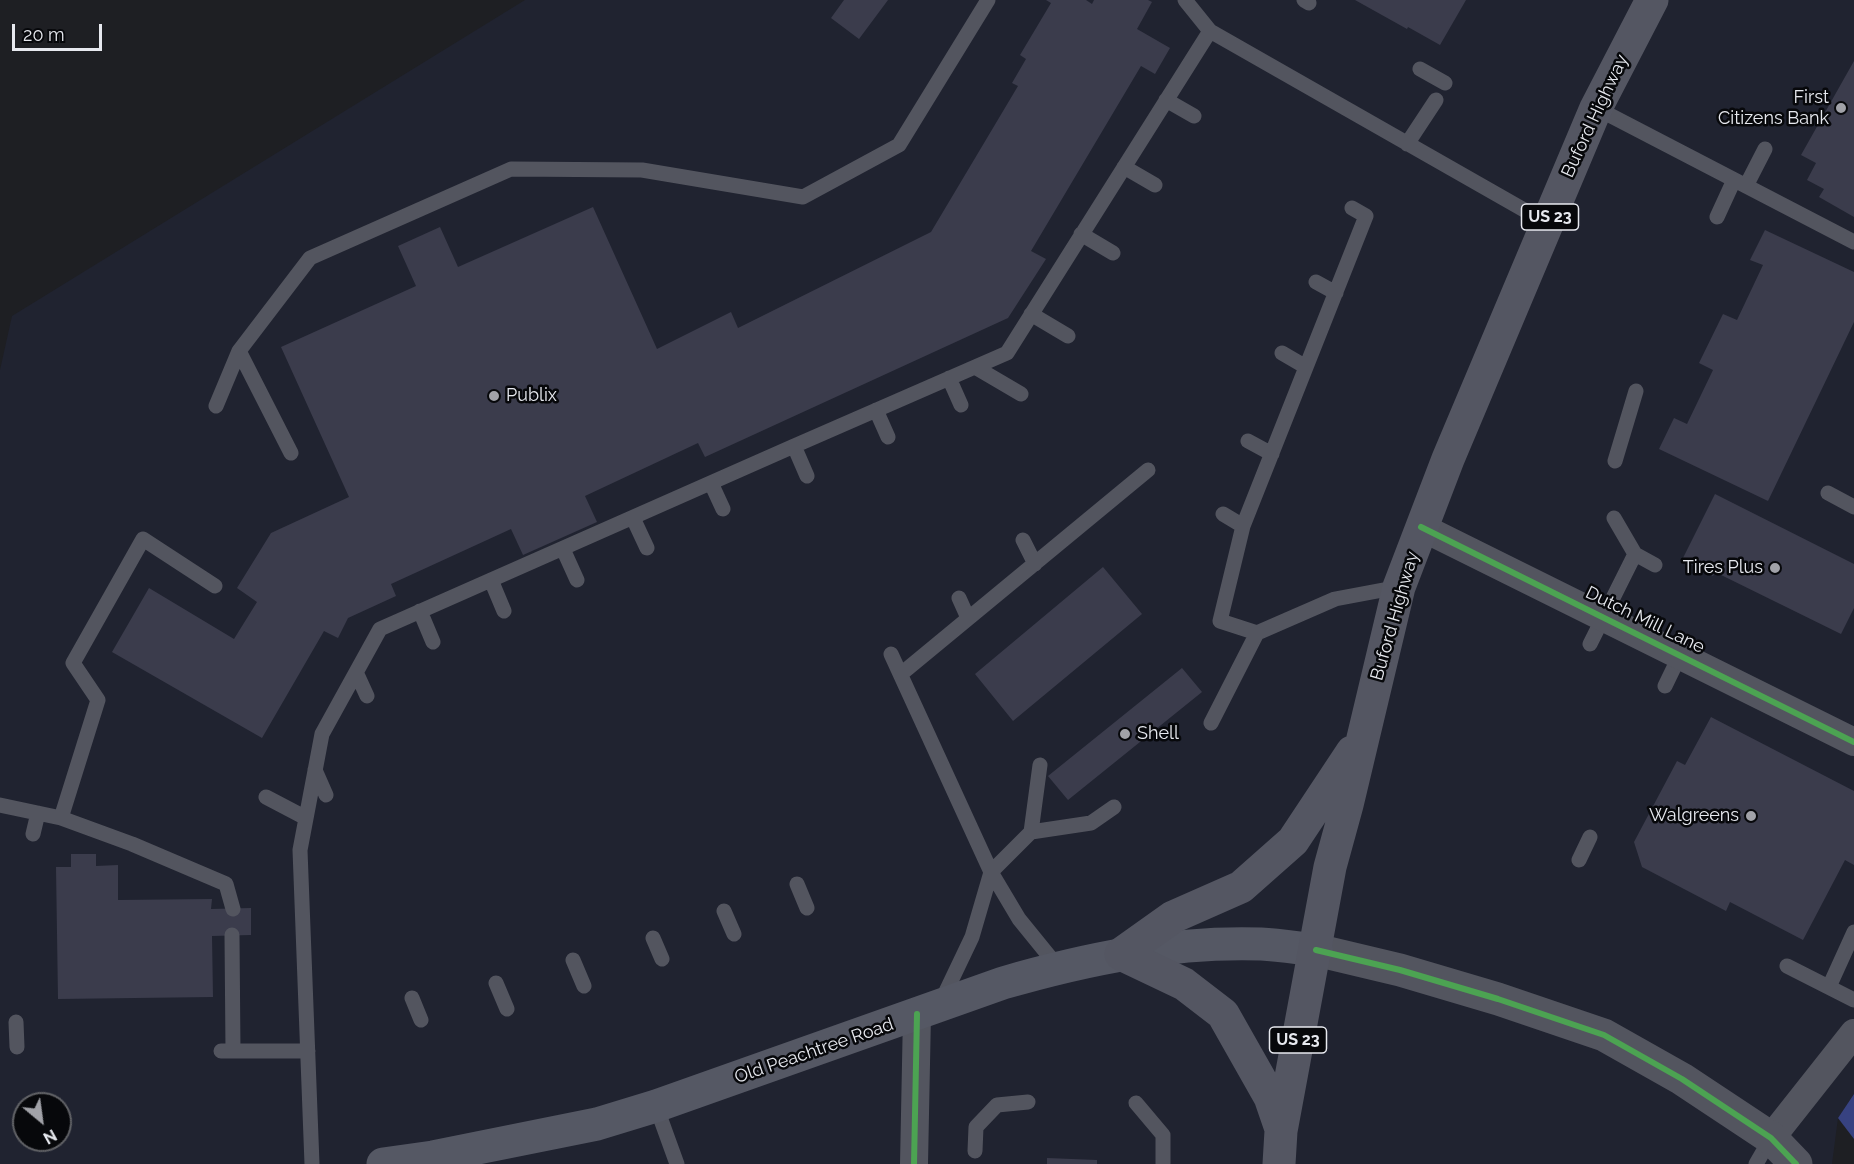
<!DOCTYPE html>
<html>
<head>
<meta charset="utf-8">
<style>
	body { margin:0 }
	#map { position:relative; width:1854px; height:1164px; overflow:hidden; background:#1e1f23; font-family:Raleway,sans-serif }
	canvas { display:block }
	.north { position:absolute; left:12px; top:1092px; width:60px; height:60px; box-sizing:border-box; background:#07080b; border:2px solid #616266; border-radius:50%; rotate:151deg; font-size:16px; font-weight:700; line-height:24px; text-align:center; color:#e7e9ef }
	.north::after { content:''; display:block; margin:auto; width:21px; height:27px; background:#a1a2a8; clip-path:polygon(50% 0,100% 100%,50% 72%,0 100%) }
	.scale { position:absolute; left:12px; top:24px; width:90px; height:27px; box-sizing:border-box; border:3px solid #e7e9ef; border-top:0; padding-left:8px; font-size:18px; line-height:21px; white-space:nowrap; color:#e7e9ef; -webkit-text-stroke:4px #07080b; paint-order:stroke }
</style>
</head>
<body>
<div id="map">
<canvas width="1854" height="1164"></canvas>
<div class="north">N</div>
<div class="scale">20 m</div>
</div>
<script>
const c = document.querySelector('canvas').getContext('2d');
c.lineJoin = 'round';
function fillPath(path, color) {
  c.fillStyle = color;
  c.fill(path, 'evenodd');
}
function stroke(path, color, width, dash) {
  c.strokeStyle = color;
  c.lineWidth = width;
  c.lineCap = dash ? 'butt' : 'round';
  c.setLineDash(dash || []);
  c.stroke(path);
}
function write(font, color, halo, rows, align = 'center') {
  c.font = font + ' Raleway,sans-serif';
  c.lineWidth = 5;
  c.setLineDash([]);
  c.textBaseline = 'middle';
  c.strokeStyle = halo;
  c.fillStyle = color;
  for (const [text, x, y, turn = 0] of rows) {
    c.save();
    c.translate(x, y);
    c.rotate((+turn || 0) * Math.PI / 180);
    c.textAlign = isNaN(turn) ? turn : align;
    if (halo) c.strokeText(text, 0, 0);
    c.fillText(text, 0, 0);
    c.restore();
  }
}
fillPath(new Path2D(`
	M525,0H1854V1094L1838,1118L1832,1164H0V370L12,316ZM24,1104H60V1140H24Z`), '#202330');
fillPath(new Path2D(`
	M1854,1094V1139L1838,1118Z`), '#374281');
fillPath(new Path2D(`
	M844,0H888L859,39L831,18Z
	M1046,0H1086L1092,4L1094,0H1148L1152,2L1137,29L1170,48L1155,74L1141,66L1031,251L1046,259L1008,318L705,457L698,443L585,496L597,522L523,555L511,529L391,584L396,596L348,618L338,638L324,631L262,738L112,652L149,588L234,639L257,602L237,588L271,533L349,497L281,347L416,286L398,246L440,227L458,267L593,207L657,349L731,312L738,328L931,232L1018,86L1012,83L1026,59L1020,55L1051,3Z
	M1355,0H1466L1440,45L1408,27L1407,29Z
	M1854,61V217L1819,197L1824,189L1807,180L1816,163L1801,155Z
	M1765,230L1854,272V322L1768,501L1659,449L1674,418L1687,424L1713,370L1699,363L1723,314L1737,320L1763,265L1750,260Z
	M1715,494L1854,564V608L1841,634L1715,572L1713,576L1682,560Z
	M1103,567L1142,614L1013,721L975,674Z
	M1182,668L1202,692L1068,800L1048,776Z
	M1711,717L1854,791V865L1845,860L1803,940L1730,902L1726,911L1642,867L1634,842L1677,761L1685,765Z
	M71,854H96V866L118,865V900L212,899L211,909L251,908V935L212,936L213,997L58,999L56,867H71Z
	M1047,1158L1097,1160V1164H1047Z`), '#3b3c4c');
stroke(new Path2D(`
	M1185,0L1210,31
	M1304,0L1309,3
	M1420,69L1445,83
	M1166,100L1194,116
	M1596,108L1854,242
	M1407,144L1436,100
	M1124,167L1155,185
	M1746,186L1765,149
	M1717,217L1734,180
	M1081,234L1113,253
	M1316,282L1336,293
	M1031,314L1068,336
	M239,351L291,453
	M1282,353L1306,367
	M975,367L1021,394
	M949,378L961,405
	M216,406L239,351L310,258L511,169L642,170L803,197L899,145L988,0
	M876,410L888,437
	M1248,441L1272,454
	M794,446L1007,353L1210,31L1547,223
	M1615,461L1636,391
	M711,483L723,509
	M1828,493L1854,507
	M1223,514L1243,526
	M633,518L647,548
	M1023,540L1035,564
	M563,549L577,580
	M1635,554L1655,565
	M491,580L504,611
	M959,598L968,618
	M420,611L433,642
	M1257,633L1220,621L1243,526L1366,216L1352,208
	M1590,644L1635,554L1614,518
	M891,654L991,872L1019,919L1058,967
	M356,672L367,696
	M901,674L1148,470
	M1665,686L1680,655
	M1211,723L1257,633L1335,599L1399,587
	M315,770L326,795
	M266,797L306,818
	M0,805L61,818L132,844L226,884L233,909
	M61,818L98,700L73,663L143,539L215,586
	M1031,832L1091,823L1114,807
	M33,834L38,813
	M1579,860L1590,837
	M797,884L807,908
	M724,911L734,934
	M232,935L233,1051
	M653,938L662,959
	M573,960L584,986
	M1787,966L1854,1000
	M496,983L507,1009
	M1829,987L1854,932
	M412,998L421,1020
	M941,1002L972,937L991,872L1031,832L1040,765
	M16,1022L17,1047
	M221,1051H308
	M1136,1103L1163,1135V1163
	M656,1106L677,1164
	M975,1151L976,1127L997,1105L1028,1102
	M312,1164L300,850L322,734L380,629L794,446L807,476
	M1756,1164L1771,1138`), '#53555f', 15);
stroke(new Path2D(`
	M1421,527L1854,742
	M1771,1138L1854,1033
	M914,1164L917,1014`), '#53555f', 28);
stroke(new Path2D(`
	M1316,950L1400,970L1498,999L1604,1035L1682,1079L1771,1138L1796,1164`), '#53555f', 33);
stroke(new Path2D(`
	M383,1164L433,1157L597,1124L656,1106L1003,983C1086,959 1173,941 1261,944C1279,945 1298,948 1316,950`), '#555864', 33);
stroke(new Path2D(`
	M1281,1129L1270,1097L1223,1014L1184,984L1121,954L1173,917L1241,887L1293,841L1352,752
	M1279,1164L1281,1131L1330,867L1347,805L1399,587L1448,459L1596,108L1652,0`), '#545662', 33);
stroke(new Path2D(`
	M1421,527L1854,742
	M1316,950L1400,970L1498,999L1604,1035L1682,1079L1771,1138L1796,1164
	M914,1164L917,1014`), '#4ca352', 6);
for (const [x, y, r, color] of [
	[1841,108,6,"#a1a2a8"],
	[494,396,6,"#a1a2a8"],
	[1775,568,6,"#a1a2a8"],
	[1125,734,6,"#a1a2a8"],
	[1751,816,6,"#a1a2a8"]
]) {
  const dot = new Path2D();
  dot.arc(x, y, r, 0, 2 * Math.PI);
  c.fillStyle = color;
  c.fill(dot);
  stroke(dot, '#07080b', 2);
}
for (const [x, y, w] of [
	[1550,217,57],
	[1298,1040,57]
]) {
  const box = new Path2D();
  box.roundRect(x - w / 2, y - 13, w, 26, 4.5);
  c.fillStyle = '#07080b';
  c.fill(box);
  stroke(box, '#e7e9ef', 1.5);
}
write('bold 16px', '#e7e9ef', null, [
	["US 23",1550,217],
	["US 23",1298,1040]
]);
write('18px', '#e7e9ef', '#07080b', [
	["First",1829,98],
	["Citizens Bank",1829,119],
	["Publix",506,396,"left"],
	["Tires Plus",1763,568],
	["Shell",1137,734,"left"],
	["Walgreens",1739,816]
], 'right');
write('18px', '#e7e9ef', '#07080b', [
	["Buford Highway",1595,116,-65],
	["Buford Highway",1395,616,-74],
	["Dutch Mill Lane",1645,620,26],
	["Old Peachtree Road",814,1051,-19]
]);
</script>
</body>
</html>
